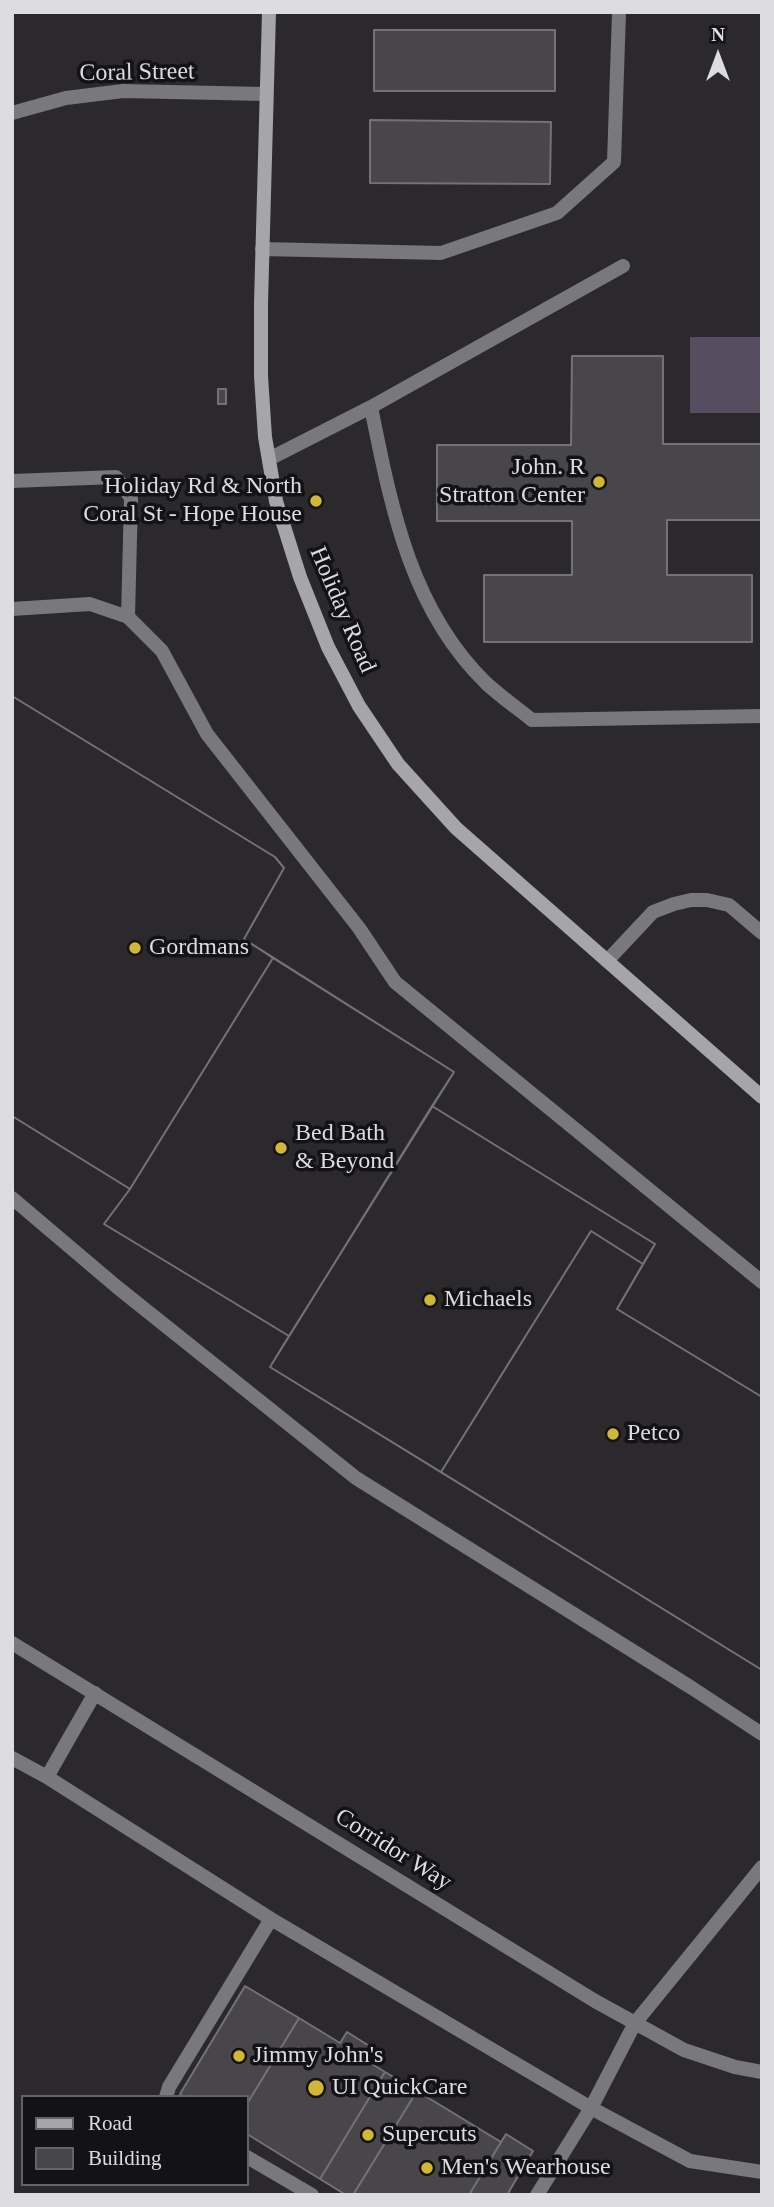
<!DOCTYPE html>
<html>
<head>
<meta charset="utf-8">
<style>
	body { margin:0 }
	#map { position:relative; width:774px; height:2207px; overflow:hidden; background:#2b292c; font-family:"Times New Roman",serif }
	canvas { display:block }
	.frame { position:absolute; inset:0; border:14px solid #dddcde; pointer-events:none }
	.legend { position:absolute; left:21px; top:2095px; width:228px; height:91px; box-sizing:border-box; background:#131214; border:2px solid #646365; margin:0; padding:9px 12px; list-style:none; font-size:21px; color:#dddcde }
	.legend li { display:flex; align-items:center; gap:14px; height:35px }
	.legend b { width:35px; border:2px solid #646365 }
	.north { position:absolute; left:683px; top:21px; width:70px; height:70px; -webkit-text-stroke:5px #131214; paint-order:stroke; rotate:0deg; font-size:19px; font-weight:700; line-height:28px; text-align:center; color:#dddcde }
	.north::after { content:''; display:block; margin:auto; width:24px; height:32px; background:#dddcde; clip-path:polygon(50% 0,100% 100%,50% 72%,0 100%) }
</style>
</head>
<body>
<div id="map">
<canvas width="774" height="2207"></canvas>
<div class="frame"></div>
<ul class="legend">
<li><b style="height:9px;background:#a6a5a7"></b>Road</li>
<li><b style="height:19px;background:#484649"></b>Building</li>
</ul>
<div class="north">N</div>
</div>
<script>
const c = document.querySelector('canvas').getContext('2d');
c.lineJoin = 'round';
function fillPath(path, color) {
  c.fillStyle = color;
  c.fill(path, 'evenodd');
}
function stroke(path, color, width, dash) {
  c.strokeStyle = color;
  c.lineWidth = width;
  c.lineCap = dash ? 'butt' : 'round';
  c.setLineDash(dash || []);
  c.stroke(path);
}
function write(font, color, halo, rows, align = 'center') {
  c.font = font + ' "Times New Roman",serif';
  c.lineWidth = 7;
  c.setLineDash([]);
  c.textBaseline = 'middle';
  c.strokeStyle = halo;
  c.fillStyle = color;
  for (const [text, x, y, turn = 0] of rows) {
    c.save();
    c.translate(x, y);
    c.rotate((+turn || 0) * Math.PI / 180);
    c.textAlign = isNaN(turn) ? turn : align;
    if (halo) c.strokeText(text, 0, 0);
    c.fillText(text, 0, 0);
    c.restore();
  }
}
fillPath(new Path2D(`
	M690,337H762V413H690Z`), '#574d61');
const building = new Path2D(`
	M374,30H555V91H374Z
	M370,120L551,122L550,184L370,183Z
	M572,356H663V444H762V520H667V575H752V642H484V575H572V521H437V445H571Z
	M218,389H226V404H218Z
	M12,696L275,857L284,868L244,939L454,1072L432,1106L655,1244L617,1309L762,1397V1670L270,1367L289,1336L104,1224L130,1189L12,1116Z
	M12,696L275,857L284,868L244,939L273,958L130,1189L12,1116Z
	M273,958L454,1072L289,1336L104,1224L130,1189Z
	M432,1106L655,1244L643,1264L591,1231L441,1472L270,1367Z
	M591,1231L643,1264L617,1309L762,1397V1670L441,1472Z
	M245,1986L299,2018L247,2104V2097H184L180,2094Z
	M299,2018L340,2043L347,2032L371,2047L364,2059L385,2072L320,2179L247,2134V2104Z
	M385,2072L417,2091L353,2195H346L320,2179Z
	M417,2091L501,2142L469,2195H353Z
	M506,2134L533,2151L507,2195H469Z`);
fillPath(building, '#484649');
stroke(building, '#737275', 2);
stroke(new Path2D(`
	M262,249L441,253L557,213L614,162L619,12
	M371,407C391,506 410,609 486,683C500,696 517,708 532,720L762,716
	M269,459L371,407L623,266
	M12,481L116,477L131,498L128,617
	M12,609L90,604L128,617L162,651L207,734L359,928L395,982L762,1282
	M607,961L653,912L674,904L691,900H707L729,905L762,933
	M12,1198L117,1287L356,1478L692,1688L762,1734
	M95,1693L47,1777L271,1919L591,2108L635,2023L762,1867
	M12,1758L47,1777
	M166,2097L169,2087L271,1919
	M247,2157L312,2195
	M537,2195L591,2108L690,2161L762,2172`), '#79787a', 14);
stroke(new Path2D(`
	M12,113L66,98L123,91L265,94
	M12,1643L595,2001L684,2050L735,2067L762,2072`), '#79787a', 14);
stroke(new Path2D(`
	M269,12L261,303V376L265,437L276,501L300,577L328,647L359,706L398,764L456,828L762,1097`), '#a6a5a7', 14);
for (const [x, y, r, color] of [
	[599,482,7,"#d2b736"],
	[316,501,7,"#d2b736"],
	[135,948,7,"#d2b736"],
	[281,1148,7,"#d2b736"],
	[430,1300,7,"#d2b736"],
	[613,1434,7,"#d2b736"],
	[239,2056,7,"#d2b736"],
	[316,2088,9,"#d2b736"],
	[368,2135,7,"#d2b736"],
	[427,2168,7,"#d2b736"]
]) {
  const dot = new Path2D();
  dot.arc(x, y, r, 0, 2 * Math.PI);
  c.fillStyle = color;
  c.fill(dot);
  stroke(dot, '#131214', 2.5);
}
write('24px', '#dddcde', '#131214', [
	["Coral Street",137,73,-1],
	["Holiday Road",342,610,67],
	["Corridor Way",393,1850,32]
]);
write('24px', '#dddcde', '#131214', [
	["John. R",585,468,"right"],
	["Stratton Center",585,496,"right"],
	["Holiday Rd & North",302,487,"right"],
	["Coral St - Hope House",302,515,"right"],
	["Gordmans",149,948],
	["Bed Bath",295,1134],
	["& Beyond",295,1162],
	["Michaels",444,1300],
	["Petco",627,1434],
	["Jimmy John's",253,2056],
	["UI QuickCare",332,2088],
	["Supercuts",382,2135],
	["Men's Wearhouse",441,2168]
], 'left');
</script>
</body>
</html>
